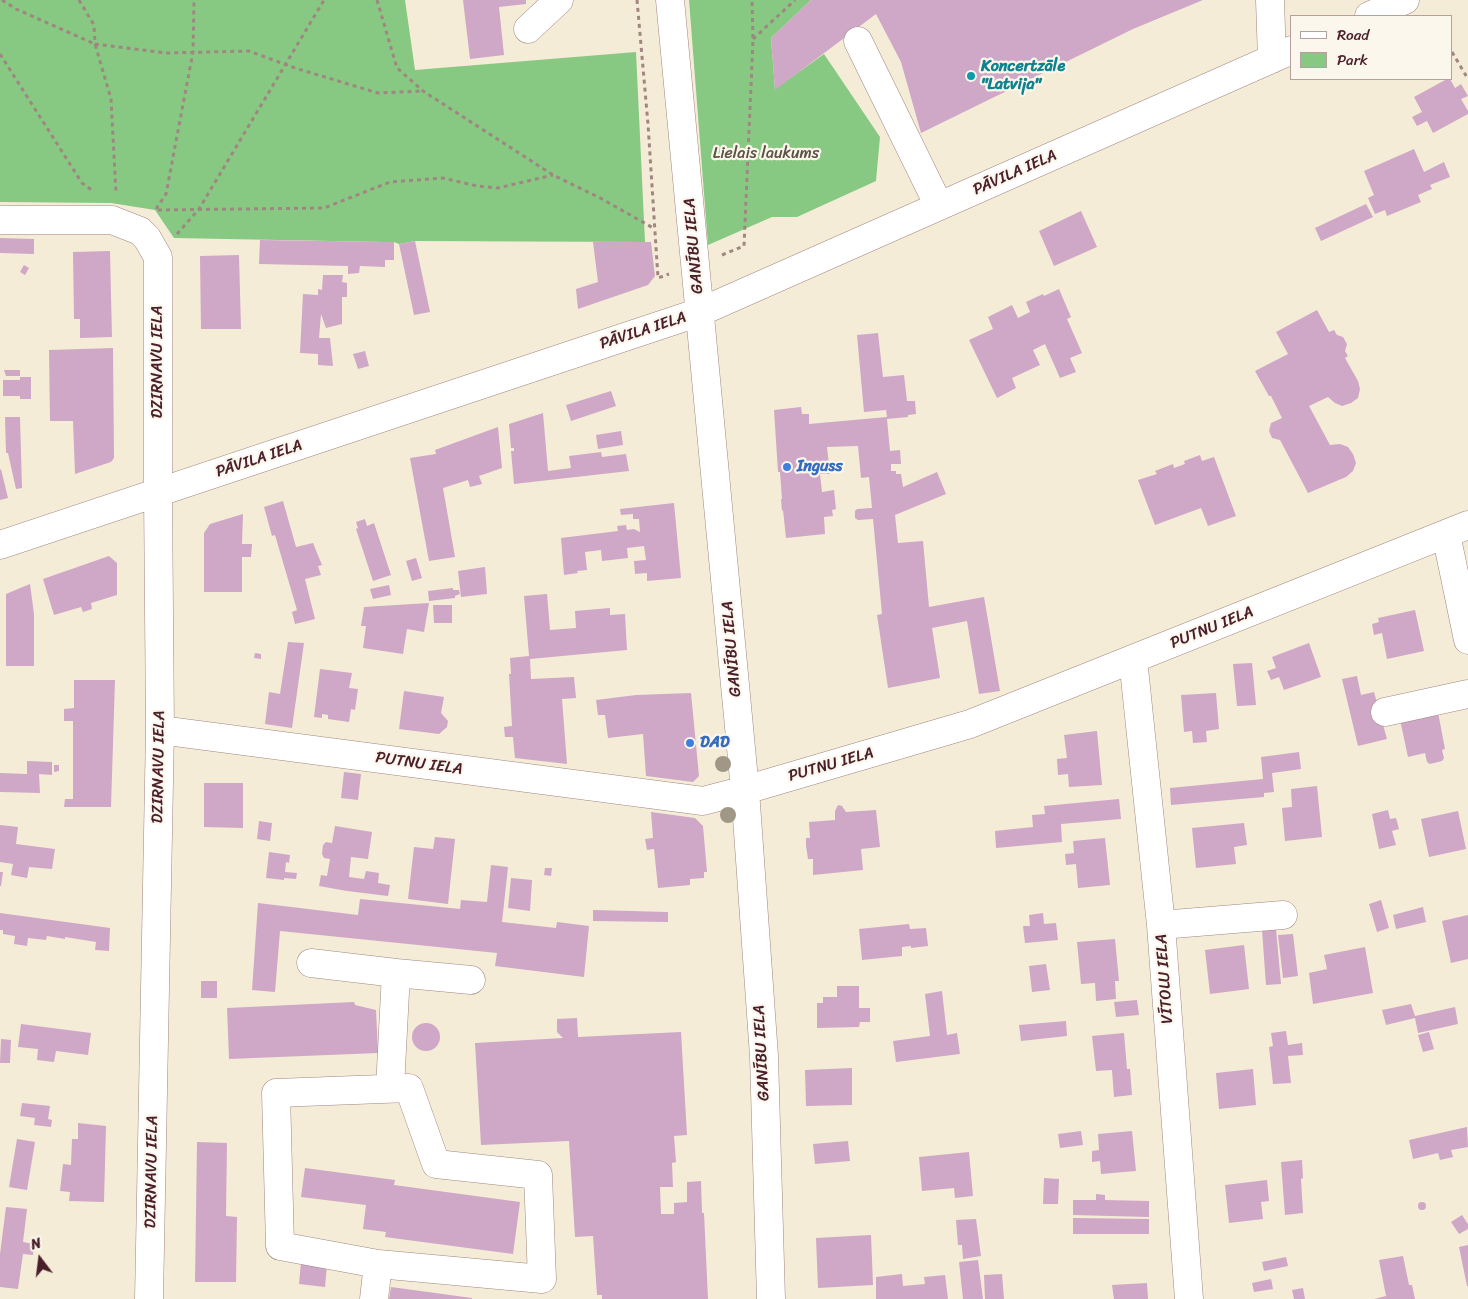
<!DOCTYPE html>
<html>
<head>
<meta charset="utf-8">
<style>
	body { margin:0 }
	#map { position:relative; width:1468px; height:1299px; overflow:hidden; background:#f5ecd7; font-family:Sriracha,sans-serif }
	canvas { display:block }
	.legend { position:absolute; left:1290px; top:15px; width:162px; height:65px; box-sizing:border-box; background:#fbf7ec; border:1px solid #b4a19f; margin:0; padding:6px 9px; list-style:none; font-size:15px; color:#4a1f2b }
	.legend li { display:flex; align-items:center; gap:10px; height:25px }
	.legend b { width:25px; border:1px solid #b4a19f }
	.north { position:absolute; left:15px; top:1234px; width:50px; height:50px; -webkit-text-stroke:4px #fbf7ec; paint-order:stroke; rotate:345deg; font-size:14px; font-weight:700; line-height:20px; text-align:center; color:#4a1f2b }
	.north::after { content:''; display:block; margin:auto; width:18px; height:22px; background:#4a1f2b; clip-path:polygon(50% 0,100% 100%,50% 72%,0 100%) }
</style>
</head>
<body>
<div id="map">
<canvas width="1468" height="1299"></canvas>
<ul class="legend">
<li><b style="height:6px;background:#fff"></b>Road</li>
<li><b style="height:14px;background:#87c982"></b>Park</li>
</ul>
<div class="north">N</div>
</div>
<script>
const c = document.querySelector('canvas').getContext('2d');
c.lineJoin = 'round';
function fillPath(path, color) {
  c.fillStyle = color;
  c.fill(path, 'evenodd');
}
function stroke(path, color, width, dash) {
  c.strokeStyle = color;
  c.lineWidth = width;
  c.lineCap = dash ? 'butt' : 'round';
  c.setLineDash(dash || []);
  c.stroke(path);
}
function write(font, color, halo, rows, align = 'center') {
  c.font = font + ' Sriracha,sans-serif';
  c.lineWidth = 4.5;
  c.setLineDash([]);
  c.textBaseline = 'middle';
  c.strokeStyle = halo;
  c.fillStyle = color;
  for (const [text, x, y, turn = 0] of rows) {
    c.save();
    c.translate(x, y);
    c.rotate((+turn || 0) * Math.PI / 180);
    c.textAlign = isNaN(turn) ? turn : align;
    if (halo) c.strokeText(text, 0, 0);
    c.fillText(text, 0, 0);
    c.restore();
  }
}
fillPath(new Path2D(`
	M0,0H405L415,70L636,52L645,242L415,241L399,244L394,242H384L174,238L155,210L111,203L0,202Z
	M689,0H811L771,38L775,89L824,54L880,137L876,181L797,217H772L708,245Z`), '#87c982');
fillPath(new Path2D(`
	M463,0H526V4L499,7L504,55L470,59Z
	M811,0H1203L1133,29L921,133L901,62L876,14L775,90L771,38Z
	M1447,79H1450L1455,88L1461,84L1468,96L1461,99L1468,111V114L1433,133L1427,121L1417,126L1412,117L1422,112L1414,97Z
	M1414,149L1424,172L1444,162L1450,177L1430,185L1432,189L1418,195L1421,202L1387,216L1385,210L1375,214L1368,198L1374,195L1364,171Z
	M1366,204L1373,217L1321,241L1315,228Z
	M1081,211L1097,247L1054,266L1039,231Z
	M0,238L34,239V254L0,253Z
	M260,240L394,242V260H385V267L360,266L359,273L348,274V266L259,264Z
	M415,241L430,312L414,315L399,244Z
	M593,242H651L655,276L648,285L578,309L576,289L598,282Z
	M110,251L112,337L80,338V319H74L73,252Z
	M239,255L241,329H201L200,256Z
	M24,265L29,268L25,275L20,272Z
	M323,275H343L342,282L347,283V297H342V324L326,328L321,314L319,338H330L333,366L318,365V354L300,353L303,294L318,295V289L322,290Z
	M1059,289L1071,317L1067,319L1082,353L1070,358L1076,372L1060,378L1045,344L1033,350L1040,365L1012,378L1016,388L997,398L969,340L993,329L988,317L1012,305L1018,318L1030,312L1026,302L1043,294L1044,296Z
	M1317,310L1329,332L1334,330L1337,335L1343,337L1347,344L1345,351L1348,356L1345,358L1358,381L1360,389L1358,398L1351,403L1342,406L1335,403L1328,397L1309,406L1330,445L1340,444L1348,447L1353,454L1356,463L1353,471L1346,477L1308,493L1280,440L1272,438L1269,431L1271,423L1282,418L1271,396H1269L1255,371L1288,354L1276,332Z
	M878,333L883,377L904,375L907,401H915L916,414L908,415V417L887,419L890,451L900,450L901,464H891V471H896V474H901L903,487L937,472L946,494L895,515L898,543L923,541L929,607L984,597L1000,691L979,694L967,621L932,628L940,678L888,688L877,615L882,614L873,519L858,520L855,518V511L857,509L872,508L869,477L861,478L858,446L827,447L830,474H820L822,492L834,490L836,509L832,510L833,516L824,517L825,534L786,538L783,510L782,511L781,499H782L780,472H778L774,410L801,407L802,414H809V424L887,417L886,410L864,412L857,335Z
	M113,348L114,458L111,462L75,474L73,421H50L49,350Z
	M365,351L369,366L358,369L353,354Z
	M4,370H20V376H6Z
	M20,377H31V399H20V396H3V380H20Z
	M611,391L616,406L571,421L566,405Z
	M543,413L548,471L571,468L569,456L601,452L602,457L626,454L629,471L514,484L511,451H514V448H511L509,424Z
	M5,417H20L22,488L16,489L8,453H6Z
	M498,427L502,468L479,476L482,484L470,487L468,480L443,488L455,557L429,561L410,458L436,454L435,450Z
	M621,431L623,445L598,449L596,435Z
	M1200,455L1202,461L1214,457L1236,516L1208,526L1201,508L1155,525L1138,480L1157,474L1155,471L1173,464L1174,468L1185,464L1184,461Z
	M1,469L8,498L0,500V470Z
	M283,501L296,547L313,543L322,565L318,566L321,575L305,579L315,619L295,624L292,612L297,610L275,535L272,536L264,507Z
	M674,503L681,578L647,581V573L635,574L634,561L646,560L644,546L627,548L628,558L602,561L601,550L585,552L587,570L577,571L578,573L564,575L561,538L618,531L617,526L626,525L627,530L634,529L640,532L639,519H633V514L621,515L620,509Z
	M243,514L242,544H252L251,557H242V592H204V533L210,524Z
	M365,519L367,526L374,523L391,575L373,581L356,529L358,528L356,522Z
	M109,556L117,563V595L91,603L92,609L83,612L81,607L54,615L43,579Z
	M416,558L422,578L412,581L406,561Z
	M485,567L487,594L461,597L458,571Z
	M30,584L34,614V666H6V594Z
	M389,585L391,595L373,599L370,589Z
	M453,588V590H459L460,594L455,596V598L429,601L428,591Z
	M547,594L550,630L576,628L575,611L610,608V615L625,614L627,650L530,659L531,679L574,677L576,698L562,699L567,764L515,758L513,737H505L504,727L512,726L509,674H511L510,658L529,656L524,596Z
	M429,603L424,632L407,629L403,654L363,648L366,626H361L364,607Z
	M433,605H452V623H434Z
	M1415,610L1424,651L1387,659L1382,633L1374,635L1372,624L1379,622L1378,618Z
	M288,642L304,643L292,728L265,724L269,692L280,694Z
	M1309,643L1321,677L1284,690L1279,677L1271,680L1267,671L1276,668L1272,657Z
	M255,653L261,654V659L254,658Z
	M1252,663L1256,705L1237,706L1233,664Z
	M320,669L352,673L349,688L358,689L355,710L351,709L349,722L328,719V715L322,714V718L314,717Z
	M1357,676L1361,695L1374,692L1387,739L1358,746L1342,679Z
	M74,680H115L111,807H64L65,799H73V721H64V709L74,708Z
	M404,691L444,697L441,713L448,721L447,727L439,734L399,729Z
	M691,693L699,776L693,782L646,776L643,734L608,738L605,715H598L596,700L636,695Z
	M1216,693L1219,729L1206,731L1207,742L1193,743L1192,731L1184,732L1181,695Z
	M1437,707L1445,749L1442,750L1444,758L1442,761L1430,764L1427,762L1425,753L1408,757L1399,715Z
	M1097,731L1102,785L1069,787L1068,774L1058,775L1057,759L1067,758L1064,735Z
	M1299,752L1301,769L1272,773L1274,792L1264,793V797L1171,805L1170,788L1263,779L1261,757Z
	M27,761L52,762V775L39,774L40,793L0,792V773L27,774Z
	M54,765H59V771L54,772Z
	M344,772L361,774L358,800L341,798Z
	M204,783H243V828L204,827Z
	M1317,786L1322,837L1285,841L1282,808L1292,807L1291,789Z
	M1119,799L1121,819L1061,824L1062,842L996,848L995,831L1033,827L1032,815L1045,814L1044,806Z
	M838,805L842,806L846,812L876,810L880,847L861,849L863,870L813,875V859H808L806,846V838H810L809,822L835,820V811Z
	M1388,810L1390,819L1396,818L1399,829L1392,831L1396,845L1379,849L1372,814Z
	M1458,811L1466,849L1429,857L1421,819Z
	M651,812L695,818L703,826L707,872H704V878L690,879V885L658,888L654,849L647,850L645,839L653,838Z
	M259,821L272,823L270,841L257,839Z
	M1244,823L1247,845L1234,847L1236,864L1196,868L1192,828Z
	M0,825L18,827L16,844L55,849L52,869L29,867L27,878L11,875L13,864L0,862Z
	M335,826L372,832L368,859L351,857L349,877L364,879L366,871L379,873L378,883L390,885L388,896L347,891L319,886L321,875L327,876L330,859L324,858L322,854L323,845L326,842L332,843Z
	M435,837L455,839L448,904L408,899L414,847L433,849Z
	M1105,838L1110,885L1078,888L1076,864L1066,865L1065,854L1074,853L1073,841Z
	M269,852L290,855L289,863L286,862L285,872L297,873L296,879L284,878V880L266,878Z
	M491,865L508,867L502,922L556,928L557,922L589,926L584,977L495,966L497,953L280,931L275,992L252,990L258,903L358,915L360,899L460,909L461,900L487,902Z
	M545,868H552L551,876L544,875Z
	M0,872H3L1,886H0Z
	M511,878L532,880L530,911L508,908Z
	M1381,900L1389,928L1377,932L1369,904Z
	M1423,907L1426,922L1396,929L1393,915Z
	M593,910L668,912V922L593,921Z
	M0,913L110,928L109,951L95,950L96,942L65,937V939L47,936L46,940L28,938L27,946L14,944L15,936L3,934V930H0Z
	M1043,913L1044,924L1056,923L1058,940L1025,943L1023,926H1030L1029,915Z
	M1468,915V959L1451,963L1442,921Z
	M909,924L910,929L926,928L928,946L911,948V946L902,947V956L862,960L859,929Z
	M1276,929L1281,984L1266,985L1262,930Z
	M1293,934L1298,976L1283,978L1278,935Z
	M1115,939L1119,981H1115L1116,999L1096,1001L1095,983L1081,984L1077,942Z
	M1244,945L1249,989L1210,994L1205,950Z
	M1365,947L1373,993L1313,1004L1309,973L1327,969L1324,955Z
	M1046,964L1050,990L1032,992L1029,966Z
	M201,981H217V998H201Z
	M837,986H859V1008H870V1022H860L859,1027L817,1028V1003H823V997H837Z
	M942,991L947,1035L957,1033L960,1054L896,1062L893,1041L930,1036L925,994Z
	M1137,1000L1139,1015L1116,1017L1114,1002Z
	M354,1002L355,1005L376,1010L378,1053L229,1059L227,1008Z
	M1411,1004L1415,1016L1455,1007L1458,1024L1418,1033L1415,1018L1386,1025L1382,1010Z
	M577,1018L578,1037L681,1032L687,1135L674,1136L676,1162L672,1163L673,1187H660L661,1214H674V1203L687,1202V1182L701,1181L702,1213H704L708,1299H602V1295H597L593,1236L575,1237L569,1141L481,1145L475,1043L563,1038L557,1032V1019Z
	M1066,1021L1067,1036L1021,1041L1019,1025Z
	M412 1037a14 14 0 1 1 28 0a14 14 0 1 1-28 0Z
	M21,1024L91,1033L88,1055L56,1051L54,1062L37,1060L38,1049L18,1047Z
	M1286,1031L1288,1045L1302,1043L1303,1055L1288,1056L1291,1083L1273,1084L1269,1047L1273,1046L1271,1033Z
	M1429,1032L1434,1049L1423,1052L1418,1035Z
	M1124,1033L1127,1069H1130L1132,1095L1114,1097L1112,1070L1096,1071L1092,1036Z
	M1,1039L11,1040L10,1063H0Z
	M852,1068V1105L806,1106L805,1070Z
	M1253,1069L1256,1105L1219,1109L1216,1073Z
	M22,1103L50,1106L48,1119L52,1120L51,1127L34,1125L35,1118L20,1116Z
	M78,1123L106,1126L104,1202L69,1201L70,1192L60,1191L63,1164L71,1165L72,1139H78Z
	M1467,1127L1468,1147L1451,1150L1453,1157L1440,1160L1438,1153L1413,1159L1409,1140Z
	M1081,1131L1083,1145L1060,1148L1058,1134Z
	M1132,1131L1136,1171L1101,1174L1100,1161L1092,1162V1151L1099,1150L1098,1134Z
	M17,1139L35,1142L27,1190L9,1187Z
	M848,1141L850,1161L815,1164L813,1144Z
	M197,1142L227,1143L226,1216L237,1217L236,1282H195Z
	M969,1152L973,1196L955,1198L954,1188L922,1191L919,1157Z
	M1302,1160L1303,1178L1301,1179L1303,1213L1285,1215L1281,1162Z
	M305,1168L395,1180L394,1185L520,1202L513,1254L385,1237L386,1232L363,1229L366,1205L301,1197Z
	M1044,1178L1059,1179L1058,1204H1043Z
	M1267,1180L1269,1201L1261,1202L1263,1219L1229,1223L1225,1185Z
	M1096,1194L1105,1195V1200L1149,1201V1217L1073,1215V1200H1096Z
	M1418 1206a4 4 0 1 1 8 0a4 4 0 1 1-8 0Z
	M6,1207L27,1209L23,1242L34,1244L33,1255L23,1254L18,1289L0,1287V1254Z
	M1462,1215L1468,1224V1229L1459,1234L1451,1222Z
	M1073,1218L1149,1219V1234H1073Z
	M976,1219L981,1256L963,1259L962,1245H958L956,1220Z
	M871,1235L873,1285L818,1288L816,1238Z
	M1468,1245V1286H1467L1459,1247Z
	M1403,1256L1409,1285H1412L1415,1299H1374L1386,1296L1379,1260Z
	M1286,1257L1288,1266L1264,1271L1262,1262Z
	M978,1260L983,1299H963L959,1262Z
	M301,1262L327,1265L325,1287L299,1284Z
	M902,1274L903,1286L925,1284L924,1277L945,1275L948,1299H876V1277Z
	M1002,1274L1004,1299H985L984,1275Z
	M1271,1279L1273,1289L1254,1292L1252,1283Z
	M1147,1283L1148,1299H1114L1112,1285Z
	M391,1287L472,1298V1299H389Z
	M1303,1288L1305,1299H1294L1292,1290Z`), '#cfa7c7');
const minor = new Path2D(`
	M670,0L745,790L764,1056L771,1299
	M1270,0L1272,59
	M1369,16L1405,0
	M528,29L559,0
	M858,41L939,206
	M0,220H112L140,231L147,238L158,257V493L160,730L149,1299
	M1446,534L1468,640
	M0,545L700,312L1292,50
	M1133,659L1161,925L1189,1299
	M1385,712L1468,694
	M160,730L703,801L745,790L970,724L1468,525
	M1161,925L1283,915
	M311,963L396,973
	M390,1088L396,973L471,980
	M409,1088L436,1164L538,1175L542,1279L378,1264L280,1246L276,1093Z
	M374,1299L378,1264`);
stroke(minor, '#a08681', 29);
stroke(new Path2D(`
	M2,0L16,9L95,44L111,99L116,193
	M79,0L94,25L95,44L166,53L249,51L295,68L378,93L423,91
	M377,0L397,68L423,91L553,175L602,199L655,229
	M637,0L648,124L658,278L669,274
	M753,39L795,0
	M1452,52L1468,79
	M0,54L82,183L93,191
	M156,209L166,194L193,52L194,0
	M158,210L324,208L390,182L443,178L477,186L498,188L553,175
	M177,234L199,209L324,0
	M722,255L744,246L753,40L752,0`), '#a08681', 3, [4, 4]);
stroke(minor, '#fff', 28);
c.fillStyle = '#a19787';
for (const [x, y] of [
	[723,764],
	[728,815]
]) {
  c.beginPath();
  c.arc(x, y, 8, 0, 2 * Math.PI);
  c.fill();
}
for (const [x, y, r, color] of [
	[971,76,5,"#0f9aa8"],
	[787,467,5,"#3f7fe0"],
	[690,743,5,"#3f7fe0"]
]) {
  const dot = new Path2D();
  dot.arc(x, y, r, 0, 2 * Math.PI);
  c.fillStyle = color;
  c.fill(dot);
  stroke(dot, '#fbf7ec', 2);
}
write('bold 16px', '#0d838f', '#fbf7ec', [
	["Koncertzāle",981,67],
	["\"Latvija\"",981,85]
], 'left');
write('16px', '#5c5245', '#fbf7ec', [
	["Lielais laukums",766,154]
]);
write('16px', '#4a1f2b', '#fbf7ec', [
	["PĀVILA IELA",1015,173,-24],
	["GANĪBU IELA",694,246,-95],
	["PĀVILA IELA",643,331,-18],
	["DZIRNAVU IELA",158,362,-90],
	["PĀVILA IELA",259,459,-18],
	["PUTNU IELA",1212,628,-22],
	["GANĪBU IELA",732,649,-95],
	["PUTNU IELA",419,764,8],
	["PUTNU IELA",831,765,-16],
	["DZIRNAVU IELA",159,767,-89],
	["VĪTOLU IELA",1165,979,-94],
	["GANĪBU IELA",762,1053,-93],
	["DZIRNAVU IELA",152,1172,-89]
]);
write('bold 16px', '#366cbe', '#fbf7ec', [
	["Inguss",797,467],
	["DAD",700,743]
], 'left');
</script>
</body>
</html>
